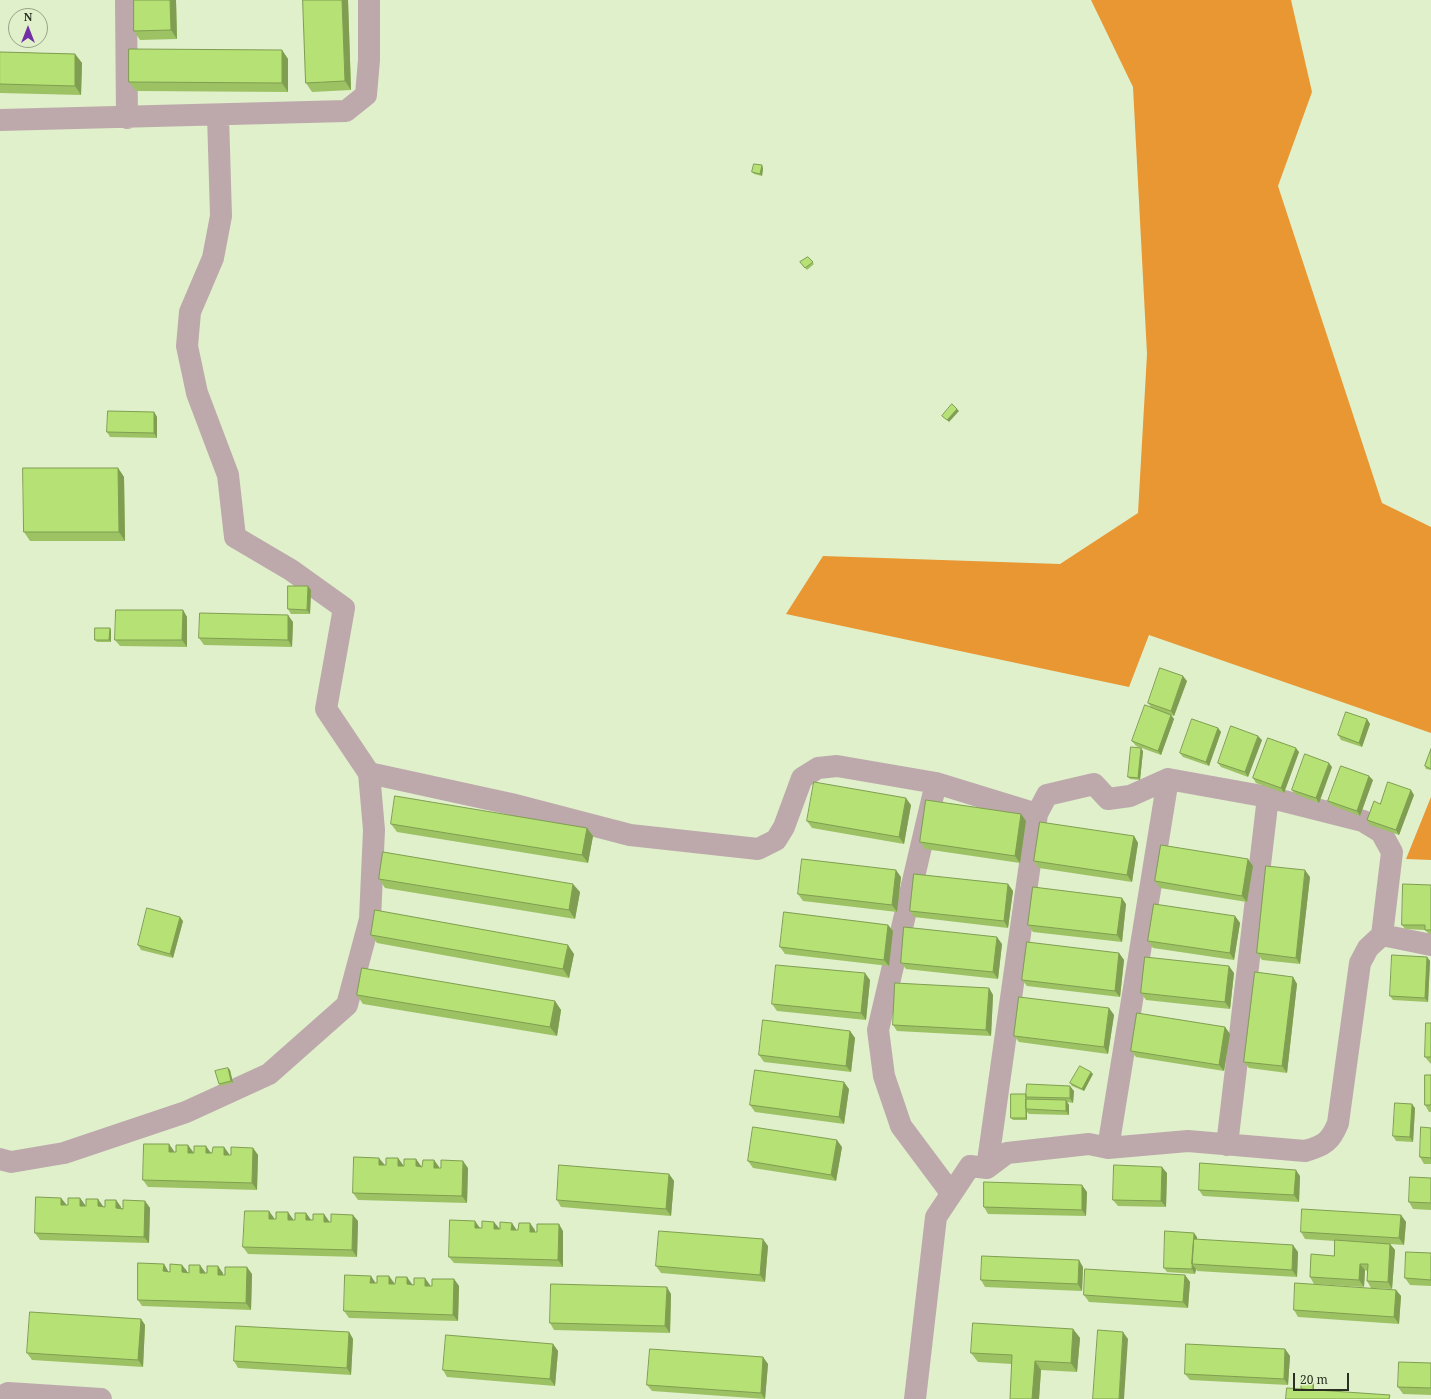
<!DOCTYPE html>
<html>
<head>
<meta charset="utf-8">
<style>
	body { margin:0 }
	#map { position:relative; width:1431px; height:1399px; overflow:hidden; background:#e0f0cb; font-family:"Noto Serif",serif }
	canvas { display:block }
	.north { position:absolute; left:8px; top:8px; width:40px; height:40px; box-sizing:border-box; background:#e0f0cb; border:1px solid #97a387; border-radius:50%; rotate:0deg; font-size:11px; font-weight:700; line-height:16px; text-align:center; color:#292f21 }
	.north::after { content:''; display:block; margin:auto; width:14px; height:18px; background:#7330a4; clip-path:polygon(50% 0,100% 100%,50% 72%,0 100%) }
	.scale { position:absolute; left:1293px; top:1373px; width:56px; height:18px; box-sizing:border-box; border:2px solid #292f21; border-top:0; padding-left:5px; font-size:12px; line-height:14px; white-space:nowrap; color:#292f21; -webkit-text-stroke:3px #e0f0cb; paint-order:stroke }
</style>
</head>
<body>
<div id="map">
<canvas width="1431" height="1399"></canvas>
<div class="north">N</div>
<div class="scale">20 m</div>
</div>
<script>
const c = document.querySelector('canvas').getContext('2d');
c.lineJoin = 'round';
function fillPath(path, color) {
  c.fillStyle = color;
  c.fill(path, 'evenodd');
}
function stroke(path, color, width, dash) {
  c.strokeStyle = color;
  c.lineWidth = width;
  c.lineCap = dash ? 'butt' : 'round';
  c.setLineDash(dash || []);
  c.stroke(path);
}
fillPath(new Path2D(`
	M1091,0H1291L1312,92L1278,186L1382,503L1431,527V733L1149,635L1129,687L786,614L823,556L1060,564L1138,513L1147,354L1133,87Z
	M1431,797V860L1406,859Z`), '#e89733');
stroke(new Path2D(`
	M126,0L127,118
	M0,120L346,111L366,95L369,60V0
	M369,773L511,804L630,835L758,849L776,840L784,827L802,778L818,768L837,766L936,783L1037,814L1047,795L1094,784L1108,799L1130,796L1168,779L1268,797L1363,821L1381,832L1392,852L1382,935
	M936,783L878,1030L884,1076L901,1126L951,1193
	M1227,1145L1268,797
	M1108,1148L1168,779
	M0,1159L11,1162L64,1153L186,1112L269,1074L347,1005L370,919L374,830L369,773L326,709L344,608L291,570L235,537L228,475L197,393L187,346L190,312L213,258L221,216L218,115
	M987,1168L1037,814
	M0,1397L8,1393L101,1399
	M915,1399L936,1217L970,1166L987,1168L1007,1153L1089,1144L1108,1148L1188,1141L1305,1151C1324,1146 1331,1141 1338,1123L1360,963L1368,948L1382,935L1431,945`), '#bda9ac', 22);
fillPath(new Path2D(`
	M176,0L177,39L140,40L134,31Z
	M303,0H348L351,90L312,92L306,83Z
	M282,50L288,59V92L136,91L129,82Z
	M0,52L75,54L82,63L81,95L0,93Z
	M763,168L762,176L754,174L752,172Z
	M808,257L814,264L807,270L800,262Z
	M154,412L157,417V438L110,437L107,432Z
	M118,468L124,477L125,541H30L24,532Z
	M311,590L310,614H291L288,609Z
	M183,610L187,617V647L120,646L115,640Z
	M293,622L292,647L204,645L199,638Z
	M110,628L111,630V642H97L95,640Z
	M1187,681L1174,716L1171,715L1174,719L1161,755L1136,746L1132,741L1151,707L1148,703Z
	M1367,719L1370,724L1362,747L1341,740L1338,735Z
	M1218,728L1221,732L1209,766L1183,757L1180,753Z
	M1262,740L1248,777L1221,767L1218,763Z
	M1431,749V770L1426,769L1425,766Z
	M1143,751L1140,780L1130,779L1128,777Z
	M1299,752L1284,793L1256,783L1253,778Z
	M1332,767L1319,803L1295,794L1292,790Z
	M1373,780L1360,816L1331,805L1328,801Z
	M1414,795L1399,835L1370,825L1367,820L1380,804Z
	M911,805L904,844L812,828L807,821Z
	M1021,814L1026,821L1020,863L925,849L920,842Z
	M391,824L587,828L593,836L588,863L397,832Z
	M1134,836L1138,843L1132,882L1039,868L1034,861Z
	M1248,859L1253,866L1247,902L1160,888L1155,881Z
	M901,877L897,912L803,901L798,894Z
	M1310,877L1300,964L1262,960L1257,953Z
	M379,879L580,892L575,919L385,888Z
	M1008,884L1013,891L1008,928L914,917L910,911Z
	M1431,885V934H1429L1425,930L1405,929L1402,925Z
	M1126,904L1122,942L1033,932L1028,925Z
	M1235,916L1240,923L1234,960L1153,948L1148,941Z
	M183,921L173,958L141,950L138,945Z
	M888,925L893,931L889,966L785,954L780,947Z
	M371,935L574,954L569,978L377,943Z
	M1002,944L998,979L906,969L901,963Z
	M1119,953L1124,960L1120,997L1027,986L1022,980Z
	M1427,957L1430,961L1428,1002L1393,1000L1390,996Z
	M1234,973L1230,1009L1146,1000L1141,993Z
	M1293,977L1297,984L1287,1073L1249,1068L1244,1062Z
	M870,980L866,1020L777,1011L772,1004Z
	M989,988L993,995L991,1036L897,1031L893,1025Z
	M357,995L555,1001L561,1010L557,1036L363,1004Z
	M1109,1008L1114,1015L1108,1054L1019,1042L1014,1036Z
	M1431,1023V1064L1430,1063L1425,1057Z
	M1225,1027L1230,1034L1224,1071L1136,1057L1131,1051Z
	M850,1031L855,1038L851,1072L764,1062L759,1055Z
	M228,1068L230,1070L233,1083L220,1086L219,1084Z
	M1093,1074L1084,1091L1072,1086L1070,1083Z
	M1431,1075V1112H1429L1425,1105Z
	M849,1089L844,1124L755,1112L750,1105Z
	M1074,1091L1073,1103L1067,1102L1069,1105V1115L1029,1114L1027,1112V1120H1013L1011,1118L1026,1094Z
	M1415,1108L1413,1142L1396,1141L1393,1136Z
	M1431,1128V1164H1424L1420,1157Z
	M169,1144L174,1152H176L188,1145L193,1152V1153H212L224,1147L229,1154V1155H231L253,1148L258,1155L257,1190L148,1187L143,1180Z
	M842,1147L836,1181L753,1168L748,1161Z
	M398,1158L403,1165V1166H404L416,1159L421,1166L422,1167L434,1160L439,1167V1168H468L467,1203L358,1200L353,1193L384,1164V1165H386Z
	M1167,1173L1166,1207L1118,1206L1113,1200Z
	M669,1174L674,1181L671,1216L561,1207L557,1200Z
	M1300,1176L1299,1202L1203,1196L1199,1190Z
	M1431,1178V1210L1413,1209L1409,1202Z
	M1087,1192L1086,1216L988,1214L984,1207Z
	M61,1198L66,1205H68L80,1198L85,1205V1206H103V1207H105L116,1200L121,1207V1208L123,1209L145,1201L150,1208L149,1243L40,1240L35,1233Z
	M306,1213L311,1220L329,1221V1222L358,1221L357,1257L248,1254L243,1247L274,1218V1219H293V1220H295Z
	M1401,1215L1406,1222L1404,1245L1390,1244L1395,1250L1392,1289L1371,1288L1367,1281V1271L1365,1270L1364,1287L1314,1284L1310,1277L1334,1256L1335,1241L1305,1239L1301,1232Z
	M480,1228H499V1229H516V1230H535V1232L563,1231V1267L454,1263L449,1257Z
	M1197,1237V1240L1298,1252L1297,1277L1197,1271L1196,1269L1195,1274L1167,1272L1164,1268Z
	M768,1246L765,1282L661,1273L656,1266Z
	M1431,1253V1286L1410,1285L1405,1278Z
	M164,1264L168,1271V1272L187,1271V1273L205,1272V1273H223V1275L252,1274L251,1310L142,1306L138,1300Z
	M1083,1267L1082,1291L985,1287L981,1280Z
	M1185,1275L1190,1282L1188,1308L1089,1302L1084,1295Z
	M389,1276L394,1283V1284H412V1285H430V1286H432L454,1279L459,1286L458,1321L349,1318L344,1311L375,1282V1283H377Z
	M1396,1290L1401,1296L1399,1324L1298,1317L1294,1310Z
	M671,1294L670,1333L554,1330L550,1323Z
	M141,1319L145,1325L143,1367L32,1360L27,1353Z
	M1073,1329L1080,1338L1077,1372L1041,1370L1039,1399H1010L1012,1364L978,1362L971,1353Z
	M349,1332L353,1339L351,1375L238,1368L234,1361Z
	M553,1344L558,1351L555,1386L447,1377L443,1370Z
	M1285,1349L1290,1356L1288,1385L1190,1380L1185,1374Z
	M763,1357L768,1364L765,1399L652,1391L647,1385Z
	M1431,1363V1395L1403,1394L1398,1387Z`), '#9dc264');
fillPath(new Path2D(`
	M170,0H176L177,39L171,30Z
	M342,0H348L351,90L345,81Z
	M282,50L288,59V92L282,83Z
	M75,54L82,63L81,95L75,86Z
	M762,165L763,168L762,176L760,174Z
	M957,409L959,411L949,422L947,420Z
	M154,412L157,417V438L154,433Z
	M118,468L124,477L125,541L119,532Z
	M308,586L311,590L310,614L307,610Z
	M183,610L187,617V647L182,640Z
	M288,615L293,622L292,647L288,640Z
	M110,628L111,630V642L109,640Z
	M1183,676L1187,681L1174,716L1171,711Z
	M1171,715L1174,719L1161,755L1158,751Z
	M1367,719L1370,724L1362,747L1359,743Z
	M1218,728L1221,732L1209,766L1206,762Z
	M1258,736L1262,740L1248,777L1245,772Z
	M1141,748L1143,751L1140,780L1138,778Z
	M1296,748L1299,752L1284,793L1281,788Z
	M1329,763L1332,767L1319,803L1316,798Z
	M1369,776L1373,780L1360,816L1357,811Z
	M1411,790L1414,795L1399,835L1396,830Z
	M906,798L911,805L904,844L899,837Z
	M1021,814L1026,821L1020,863L1015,856Z
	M587,828L593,836L588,863L582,855Z
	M1134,836L1138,843L1132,882L1127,875Z
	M1248,859L1253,866L1247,902L1242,896Z
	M896,870L901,877L897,912L892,905Z
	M1305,870L1310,877L1300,964L1296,958Z
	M573,884L580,892L575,919L569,910Z
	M1008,884L1013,891L1008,928L1004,921Z
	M1122,898L1126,904L1122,942L1117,935Z
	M1235,916L1240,923L1234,960L1230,953Z
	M180,917L183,921L173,958L170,954Z
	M888,925L893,931L889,966L884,960Z
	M997,937L1002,944L998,979L993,972Z
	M568,945L574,954L569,978L563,969Z
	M1119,953L1124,960L1120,997L1115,991Z
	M1427,957L1430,961L1428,1002L1425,998Z
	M1229,966L1234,973L1230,1009L1225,1002Z
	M865,973L870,980L866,1020L861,1013Z
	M1293,977L1297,984L1287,1073L1282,1066Z
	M989,988L993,995L991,1036L986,1030Z
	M555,1001L561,1010L557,1036L550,1027Z
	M1109,1008L1114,1015L1108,1054L1104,1047Z
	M1225,1027L1230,1034L1224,1071L1219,1065Z
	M850,1031L855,1038L851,1072L846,1066Z
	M228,1068L230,1070L233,1083L231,1081Z
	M1091,1072L1093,1074L1084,1091L1082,1089Z
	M844,1082L849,1089L844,1124L839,1117Z
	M1070,1086L1074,1091L1073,1103L1070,1098Z
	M1066,1100L1069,1105V1115L1066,1111Z
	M1412,1104L1415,1108L1413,1142L1410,1137Z
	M1026,1109L1027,1112V1120L1026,1118Z
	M837,1140L842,1147L836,1181L831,1175Z
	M169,1144L174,1151V1159L169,1152Z
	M188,1145L193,1152V1160L188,1153Z
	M206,1146L211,1153L210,1160L206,1153Z
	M224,1147L229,1154V1162L224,1155Z
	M253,1148L258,1155L257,1190L252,1183Z
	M379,1158L384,1164V1171L379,1165Z
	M398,1158L403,1165V1173L398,1166Z
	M416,1159L421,1166L420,1173L416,1166Z
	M434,1160L439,1167L438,1175L434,1168Z
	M463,1161L468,1168L467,1203L462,1196Z
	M1162,1167L1167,1173L1166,1207L1161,1201Z
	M1296,1170L1300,1176L1299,1202L1294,1195Z
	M669,1174L674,1181L671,1216L666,1209Z
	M1082,1185L1087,1192L1086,1216L1082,1210Z
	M61,1198L66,1204V1212L61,1205Z
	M80,1198L85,1205V1213L80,1206Z
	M98,1199L103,1206L102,1213L98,1206Z
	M116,1200L121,1207V1215L116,1208Z
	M145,1201L150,1208L149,1243L144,1237Z
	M269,1211L274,1218V1226L269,1219Z
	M288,1212L293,1219V1226L288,1220Z
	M306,1213L311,1220V1227L306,1220Z
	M324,1214L329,1221V1229L324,1222Z
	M353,1215L358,1221L357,1257L352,1250Z
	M1401,1215L1406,1222L1404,1245L1399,1238Z
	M475,1221L480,1228V1235L475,1228Z
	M494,1222L499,1228L498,1236L494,1229Z
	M512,1223L516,1229V1236L511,1230Z
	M530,1223L535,1230V1238L530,1232Z
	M559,1224L563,1231V1267L558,1260Z
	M1194,1233L1197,1237L1196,1264H1192L1196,1269L1195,1274L1192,1269Z
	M763,1239L768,1246L765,1282L760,1275Z
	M1390,1244L1395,1250L1392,1289L1388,1282Z
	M1293,1245L1298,1252L1297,1277L1292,1270Z
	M1079,1260L1083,1267L1082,1291L1078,1284Z
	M164,1264L168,1271V1278L163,1271Z
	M1360,1264L1365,1270L1364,1287L1359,1280Z
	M182,1265L187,1271V1279L182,1272Z
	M200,1265L205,1272L204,1280L200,1273Z
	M218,1266L223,1273V1282L218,1275Z
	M247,1267L252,1274L251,1310L246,1303Z
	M1185,1275L1190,1282L1188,1308L1183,1302Z
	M371,1276L375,1282V1290L370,1283Z
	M389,1276L394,1283V1291L389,1284Z
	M407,1277L412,1284V1291L407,1284Z
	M425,1278L430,1285V1293L425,1286Z
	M454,1279L459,1286L458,1321L453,1315Z
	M667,1287L671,1294L670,1333L665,1326Z
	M1396,1290L1401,1296L1399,1324L1394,1317Z
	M141,1319L145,1325L143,1367L138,1360Z
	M1073,1329L1080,1338L1077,1372L1071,1363Z
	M349,1332L353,1339L351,1375L347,1368Z
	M1123,1332L1128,1339L1124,1399H1119Z
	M553,1344L558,1351L555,1386L550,1379Z
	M1285,1349L1290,1356L1288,1385L1284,1379Z
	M763,1357L768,1364L765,1399L761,1393Z
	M1035,1361L1041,1370L1039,1399H1032Z
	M1313,1379L1314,1382V1393L1313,1391Z`), '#7f9e51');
const building = new Path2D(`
	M134,0H170L171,30L134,31Z
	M303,0H342L345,81L306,83Z
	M129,49L282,50V83L129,82Z
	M0,52L75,54V86L0,84Z
	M754,164L762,165L760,174L752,172Z
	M808,257L813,262L805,268L800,262Z
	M952,404L957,409L947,420L942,416Z
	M108,411L154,412V433L107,432Z
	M23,468H118L119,532H24Z
	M288,586H308L307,610L288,609Z
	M116,610H183L182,640H115Z
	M200,613L288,615V640L199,638Z
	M95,628H110L109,640H95Z
	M1160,668L1183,676L1171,711L1148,703Z
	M1145,705L1171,715L1158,751L1132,741Z
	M1346,712L1367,719L1359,743L1338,735Z
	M1192,719L1218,728L1206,762L1180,753Z
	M1231,726L1258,736L1245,772L1218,763Z
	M1268,738L1296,748L1281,788L1253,778Z
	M1131,747L1141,748L1138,778L1128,777Z
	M1431,749V769L1425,766Z
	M1305,754L1329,763L1316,798L1292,790Z
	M1341,766L1369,776L1357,811L1328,801Z
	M814,782L906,798L899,837L807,821Z
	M1388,782L1411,790L1396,830L1367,820L1374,801L1380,804Z
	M395,796L587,828L582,855L391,824Z
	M926,800L1021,814L1015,856L920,842Z
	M1040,822L1134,836L1127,875L1034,861Z
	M1161,845L1248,859L1242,896L1155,881Z
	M383,852L573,884L569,910L379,879Z
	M802,859L896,870L892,905L798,894Z
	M1266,866L1305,870L1296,958L1257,953Z
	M914,874L1008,884L1004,921L910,911Z
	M1403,884L1431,885V930H1425V925H1402Z
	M1033,887L1122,898L1117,935L1028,925Z
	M1154,904L1235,916L1230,953L1148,941Z
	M147,908L180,917L170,954L138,945Z
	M375,910L568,945L563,969L371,935Z
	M784,912L888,925L884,960L780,947Z
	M904,927L997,937L993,972L901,963Z
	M1027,942L1119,953L1115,991L1022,980Z
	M1392,955L1427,957L1425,998L1390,996Z
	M1145,957L1229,966L1225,1002L1141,993Z
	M776,965L865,973L861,1013L772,1004Z
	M362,968L555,1001L550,1027L357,995Z
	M1255,972L1293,977L1282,1066L1244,1062Z
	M895,983L989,988L986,1030L893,1025Z
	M1019,997L1109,1008L1104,1047L1014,1036Z
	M1137,1013L1225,1027L1219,1065L1131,1051Z
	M763,1020L850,1031L846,1066L759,1055Z
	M1426,1023H1431V1057H1425Z
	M1080,1066L1091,1072L1082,1089L1070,1083Z
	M228,1068L231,1081L219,1084L215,1071Z
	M755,1070L844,1082L839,1117L750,1105Z
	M1425,1075H1431V1105H1425Z
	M1027,1084L1070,1086V1098L1026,1097Z
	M1011,1094H1026V1118H1011Z
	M1026,1099L1066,1100V1111L1026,1109Z
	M1395,1103L1412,1104L1410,1137L1393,1136Z
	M753,1127L837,1140L831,1175L748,1161Z
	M1421,1127L1431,1128V1158L1420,1157Z
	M144,1144H169V1152H176V1145H188V1153H194V1146H206V1153H212L213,1147H224V1155H231V1147L253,1148L252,1183L143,1180Z
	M354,1157L379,1158V1165H386V1158H398V1166H404V1159H416V1166L422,1167L423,1160H434V1168H441V1160L463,1161L462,1196L353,1193Z
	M1200,1163L1296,1170L1294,1195L1199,1190Z
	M559,1165L669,1174L666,1209L557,1200Z
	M1114,1165L1162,1167L1161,1201L1113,1200Z
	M1410,1177L1431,1178V1203L1409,1202Z
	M984,1182L1082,1185V1210L984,1207Z
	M36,1197L61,1198V1205H68V1198H80V1206H86V1199H98V1206L105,1207V1200H116V1208L123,1209V1200L145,1201L144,1237L35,1233Z
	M1302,1209L1401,1215L1399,1238L1301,1232Z
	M245,1211H269V1219H276V1212H288V1220H295V1213H306V1220H313V1214H324V1222H331V1214L353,1215L352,1250L243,1247Z
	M450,1220L475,1221V1228H482V1221L494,1222V1229H500V1222L512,1223L511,1230H518L519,1223H530V1232H537V1224H559L558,1260L449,1257Z
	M659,1231L763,1239L760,1275L656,1266Z
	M1165,1231L1194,1233L1192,1269L1164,1268Z
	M1194,1239L1293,1245L1292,1270L1192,1264Z
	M1335,1240L1390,1244L1388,1282L1367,1281L1368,1264H1360L1359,1280L1310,1277L1311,1254L1334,1256Z
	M1406,1252L1431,1253V1280L1405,1278Z
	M982,1256L1079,1260L1078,1284L981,1280Z
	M138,1263L164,1264L163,1271L170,1272V1264L182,1265V1272L189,1273V1265H200V1273H207V1266H218V1275H225V1267H247L246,1303L138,1300Z
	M1085,1269L1185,1275L1183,1302L1084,1295Z
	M345,1275L371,1276L370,1283H377V1276H389V1284H395L396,1277H407V1284L414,1285V1278H425V1286H432V1279H454L453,1315L344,1311Z
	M1295,1283L1396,1290L1394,1317L1294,1310Z
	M551,1284L667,1287L665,1326L550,1323Z
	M30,1312L141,1319L138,1360L27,1353Z
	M973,1323L1073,1329L1071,1363L1035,1361L1032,1399H1010L1012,1355L971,1353Z
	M236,1326L349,1332L347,1368L234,1361Z
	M1098,1330L1123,1332L1119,1399H1093Z
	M446,1335L553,1344L550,1379L443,1370Z
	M1186,1344L1285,1349L1284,1379L1185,1374Z
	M650,1349L763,1357L761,1393L647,1385Z
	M1399,1362L1431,1363V1388L1398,1387Z
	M1313,1379V1390L1301,1389V1380Z
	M1287,1388L1390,1395L1389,1399H1286Z`);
fillPath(building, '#b6e174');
stroke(building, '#7f9e51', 1);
</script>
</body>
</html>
